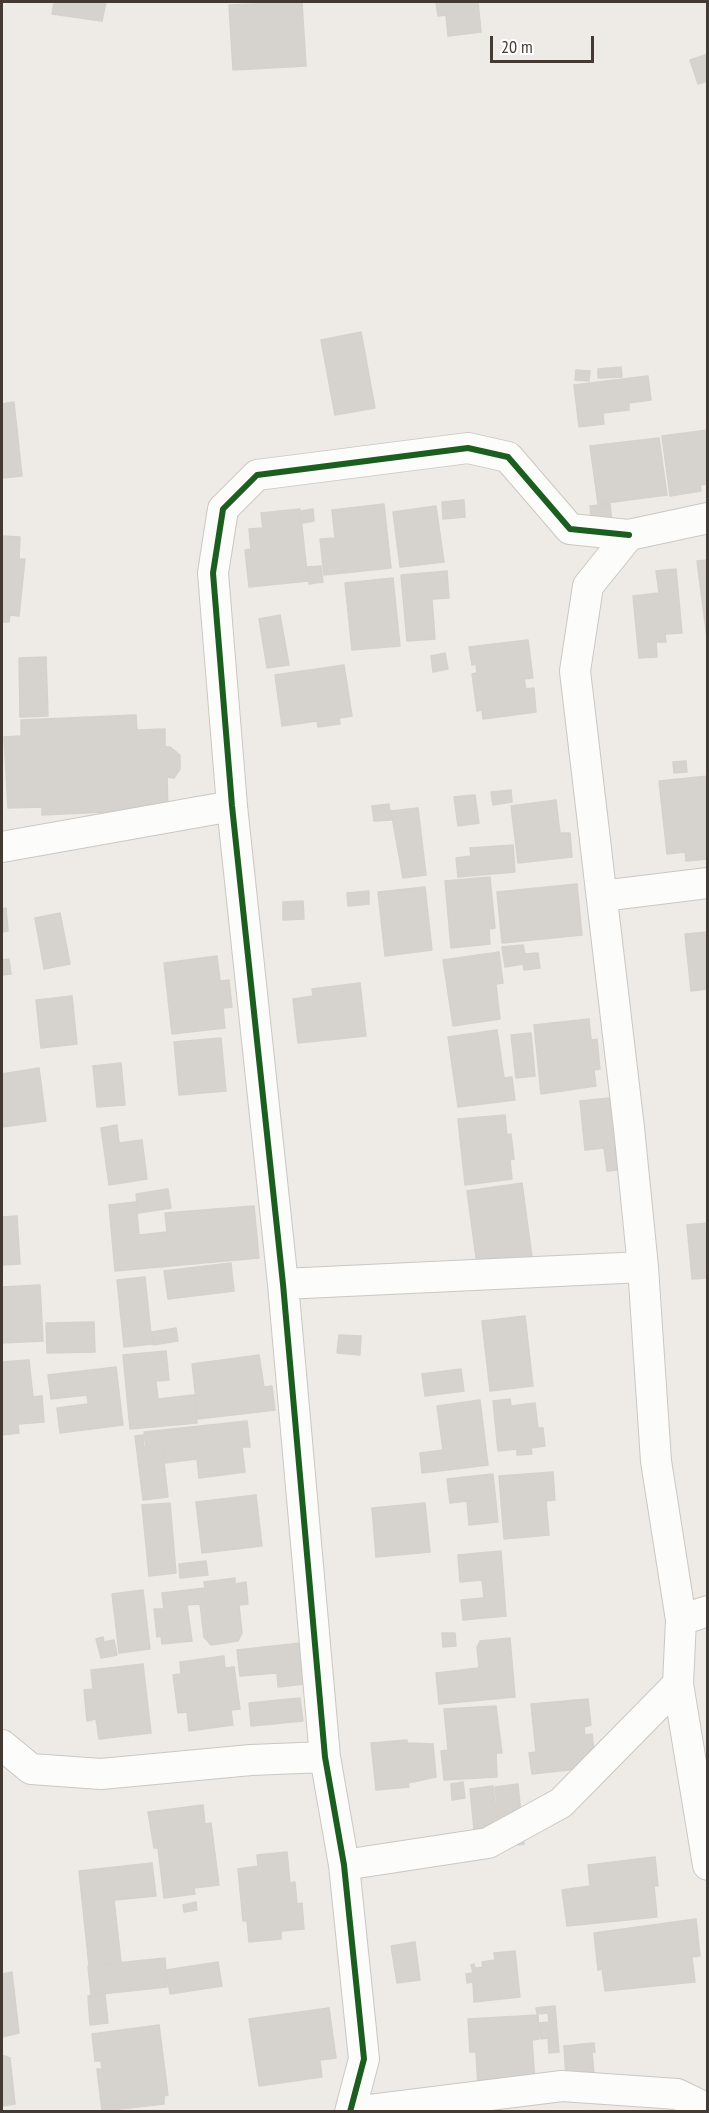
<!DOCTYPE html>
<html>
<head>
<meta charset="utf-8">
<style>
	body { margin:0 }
	#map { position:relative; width:709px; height:2113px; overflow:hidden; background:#eeebe6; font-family:"PT Sans Narrow",sans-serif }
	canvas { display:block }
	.frame { position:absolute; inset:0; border:3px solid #433a33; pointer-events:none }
	.scale { position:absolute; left:490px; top:36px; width:104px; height:27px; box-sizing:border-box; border:3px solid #433a33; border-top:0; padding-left:8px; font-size:18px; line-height:21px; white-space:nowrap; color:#433a33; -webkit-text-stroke:4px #fff; paint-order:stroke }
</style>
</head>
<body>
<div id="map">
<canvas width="709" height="2113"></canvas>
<div class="frame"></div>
<div class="scale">20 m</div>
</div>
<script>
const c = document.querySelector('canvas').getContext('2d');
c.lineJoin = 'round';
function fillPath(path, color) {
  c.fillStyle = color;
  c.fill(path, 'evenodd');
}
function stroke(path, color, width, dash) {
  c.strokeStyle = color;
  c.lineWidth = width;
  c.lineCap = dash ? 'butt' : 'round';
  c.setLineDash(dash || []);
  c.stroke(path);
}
const building = new Path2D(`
	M54,2H106L102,21L52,14Z
	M302,2L306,66L233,70L229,5Z
	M436,2H478L481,32L448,36L446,15L438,16Z
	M708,54V81L698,84L690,60Z
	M361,332L375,408L335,415L321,340Z
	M621,367L622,377L598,378V369Z
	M576,370L590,371L589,381L575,380Z
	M648,376L651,400L629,403V410L603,413L604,424L579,427L574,385Z
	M14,402L22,476L2,478V404Z
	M708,430V484L700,485L701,491L670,496L662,436Z
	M659,438L667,495L598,504L590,446Z
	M464,500L465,517L443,519L442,502Z
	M384,504L391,568L324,575L320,539L335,538L332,510Z
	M610,504L612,523L592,525L590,506Z
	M436,506L444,562L400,567L393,512Z
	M300,509L308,581L249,587L245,550L251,549L249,529L263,528L261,513Z
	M313,509L314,521L303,523L301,511Z
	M2,536L20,537L19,559H25L19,616L10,615L9,622H2Z
	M708,560V646L697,561Z
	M321,566L323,582L309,584L307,567Z
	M676,569L682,633L665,634L666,642H656L657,657L639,658L633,596L659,593L656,571Z
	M447,571L449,598L432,599L435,639L407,641L401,575Z
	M393,578L400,646L352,650L345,583Z
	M280,615L289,665L267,668L259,619Z
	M528,640L533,678L524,679L526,689L534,688L536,712L483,719L482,710L477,711L472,674L477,673L476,664L472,665L469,647Z
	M445,653L448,669L433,672L431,656Z
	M46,657L48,716L20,717L19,658Z
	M344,665L352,716L339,718L340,724L318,727L317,721L282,726L275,675Z
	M136,715L137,730L165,729V747H170L180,755V769L174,778L167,777L168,809L42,815V807L8,808L4,737L21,736V720Z
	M686,761L687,772L674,773L673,762Z
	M708,776V859L686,861L685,852L667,854L659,781Z
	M511,790L512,802L493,805L491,792Z
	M475,795L479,823L458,826L454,797Z
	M556,800L560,833H570L572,857L518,863L511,806Z
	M389,804L391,820L374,821L372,806Z
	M418,808L426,875L403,878L391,811Z
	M513,845L515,872L458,877L456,858L471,856L470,848Z
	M490,877L495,928L489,929L490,944L451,948L445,881Z
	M577,884L582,935L502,943L497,892Z
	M425,887L432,950L385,956L378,892Z
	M369,891V904L348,906L347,893Z
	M303,901L304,919L283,920V902Z
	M6,908L8,931L2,932V909Z
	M60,913L70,964L44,969L35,918Z
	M708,932V989L691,991L685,934Z
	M523,945L525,954L538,953L540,968L524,970L523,964L505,967L502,947Z
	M499,952L503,983L496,984L500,1019L453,1026L443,960Z
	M217,956L220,981L229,980L232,1007L223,1008L225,1028L172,1034L164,963Z
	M9,959L11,974L2,975V960Z
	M360,983L366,1036L298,1043L293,999L313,996L312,989Z
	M72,996L77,1044L41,1048L36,1000Z
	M589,1019L591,1040L597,1039L600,1069L594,1070L596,1086L541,1094L534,1025Z
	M497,1030L504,1078L512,1077L515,1100L458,1107L448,1037Z
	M531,1033L535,1076L516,1078L511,1035Z
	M221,1038L226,1091L179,1095L174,1042Z
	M121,1063L125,1105L97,1107L93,1066Z
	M39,1068L46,1121L2,1127V1074Z
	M609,1098L617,1170L607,1171L604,1148L585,1150L580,1101Z
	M505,1115L507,1135L511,1134L514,1159L510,1160L512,1179L465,1185L458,1119Z
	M117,1125L119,1143L142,1140L147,1179L109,1185L101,1128Z
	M522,1183L532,1257L477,1265L467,1191Z
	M168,1189L171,1208L138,1213L136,1194Z
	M136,1202L139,1235L167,1232L165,1213L254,1206L259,1258L115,1271L109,1205Z
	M17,1216L20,1264L2,1265V1217Z
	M708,1223V1278L692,1279L687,1225Z
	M231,1263L234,1291L168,1299L164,1271Z
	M145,1277L152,1344L124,1347L117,1280Z
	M40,1285L43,1341L2,1343V1287Z
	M525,1316L533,1386L490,1391L482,1321Z
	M94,1322L95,1352L47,1353L46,1323Z
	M176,1328L178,1341L153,1345L152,1332Z
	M339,1335L361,1336L360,1355L337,1353Z
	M166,1351L169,1380L156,1381L158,1399L194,1395L197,1423L130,1429L123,1355Z
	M259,1355L264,1387L272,1386L275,1410L198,1419L192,1364Z
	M29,1360L33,1397L42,1396L44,1422L18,1424L19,1433L2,1435V1362Z
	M116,1367L123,1425L60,1433L57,1408L88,1404L87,1395L51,1399L48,1375Z
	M461,1369L464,1391L425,1396L422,1374Z
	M510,1399L511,1406L535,1403L538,1428H543L545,1446L531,1448L532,1454L517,1455V1449L498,1451L493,1401Z
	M480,1400L488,1465L422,1473L420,1453L443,1450L437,1406Z
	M247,1421L250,1447H242L245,1472L199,1478L197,1459L165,1463L163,1445L146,1446L144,1432Z
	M143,1435L144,1447L162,1445L168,1497L143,1500L135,1436Z
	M553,1472L555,1500L546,1501L549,1535L504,1539L499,1476Z
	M493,1474L498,1522L469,1525L467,1501L450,1503L447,1479Z
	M256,1495L262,1546L202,1553L196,1502Z
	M170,1503L176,1573L149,1576L142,1505Z
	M425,1503L430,1552L376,1557L372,1508Z
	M501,1551L506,1616L463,1620L461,1600L484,1598L482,1580L460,1582L458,1555Z
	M206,1561L208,1575L180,1578L179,1564Z
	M235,1578V1584L246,1582L248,1604L239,1605L242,1633L238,1641L211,1645L204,1637L200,1604L187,1605L192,1641L162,1644L161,1636L157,1637L154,1609H164L162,1593L205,1588L204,1582Z
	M143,1590L150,1649L119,1653L112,1594Z
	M442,1633H455L456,1646L443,1647Z
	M103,1637L104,1642L114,1640L117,1655L101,1658L96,1639Z
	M510,1638L515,1697L439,1704L436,1673L479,1668L477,1647L480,1641Z
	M301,1643L305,1684L278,1687L277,1673L240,1676L237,1650Z
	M224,1656L225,1668L234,1667L240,1709L231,1710L233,1725L189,1731L187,1712L178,1713L173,1675L181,1674L180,1662Z
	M143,1664L151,1733L99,1739L96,1719L87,1721L84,1690L93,1689L91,1670Z
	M300,1698L303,1721L251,1726L249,1703Z
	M588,1699L591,1725L584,1727L585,1735L592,1734L596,1767L532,1774L529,1753L536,1752L531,1704Z
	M496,1706L502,1753H496L497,1777L444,1780L441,1751L448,1750L444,1709Z
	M407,1740V1743L433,1744L436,1777L408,1783L409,1787L376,1790L371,1743Z
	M463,1782L465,1798L452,1800L451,1784Z
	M518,1784L524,1844L501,1847L495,1787Z
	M493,1786L500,1847L476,1850L470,1789Z
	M203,1805L205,1824L211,1823L219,1885L194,1888L195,1894L164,1898L158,1848H154L148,1812Z
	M287,1852L290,1883L295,1882L297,1904L302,1903L304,1929L281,1931V1939L249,1942L247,1921H243L238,1869L258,1866L257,1855Z
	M655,1857L658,1886H654L657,1917L567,1926L562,1890L590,1886L588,1865Z
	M152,1863L156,1896L114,1900L121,1962L89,1966L79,1871Z
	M196,1902L197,1910L184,1912L183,1905Z
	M696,1919L700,1956L692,1957L695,1982L605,1991L602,1969L598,1970L594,1933Z
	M415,1942L420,1980L397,1983L391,1946Z
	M515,1951L520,1997L474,2002L473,1982L467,1983L466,1974L473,1973L471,1965L474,1964L475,1968L483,1967L482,1962L495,1960L494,1953Z
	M165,1958L167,1987L91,1995L88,1966Z
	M218,1962L222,1986L170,1994L166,1970Z
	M12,1972L19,2033L2,2037V1974Z
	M105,1994L108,2023L90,2025L88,1996Z
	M555,2006L559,2052L549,2053L548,2038L541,2039L539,2023L549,2022L548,2013L537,2014L536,2008Z
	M329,2008L336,2058L320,2060L322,2077L259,2086L249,2019Z
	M538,2015L539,2039L532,2040L535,2084L478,2088L476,2052H470L468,2019Z
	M159,2025L168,2095L164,2096V2104L102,2111L97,2069H102L101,2061H95L92,2034Z
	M594,2043L595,2052H592L594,2075L566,2077L564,2046Z
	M2,2055L10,2058L15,2104L2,2106Z`);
fillPath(building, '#d6d2cd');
stroke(building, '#d6d1cc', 1.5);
const minor = new Path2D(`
	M708,518L629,535L588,586L575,671L629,1128L643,1267L656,1461L681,1620L678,1684L708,1865
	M2,847L232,806
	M602,896L708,883
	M283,1284L643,1267
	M681,1620L708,1611
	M2,1745L31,1769L101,1774L251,1760L325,1757
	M344,1865L488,1843L561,1803L678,1684
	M350,2112L364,2059L344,1865L325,1757L283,1284L232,806L213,573L223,509L257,475L468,448L508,457L570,529L629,535
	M354,2112L562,2086L677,2094L708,2109`);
stroke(minor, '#cbc7c2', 32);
stroke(minor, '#fcfcfb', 30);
stroke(new Path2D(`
	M350,2112L364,2059L344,1865L325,1757L283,1284L232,806L213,573L223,509L257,475L468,448L508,457L570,529L629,535`), '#1b5e20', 6);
</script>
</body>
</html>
